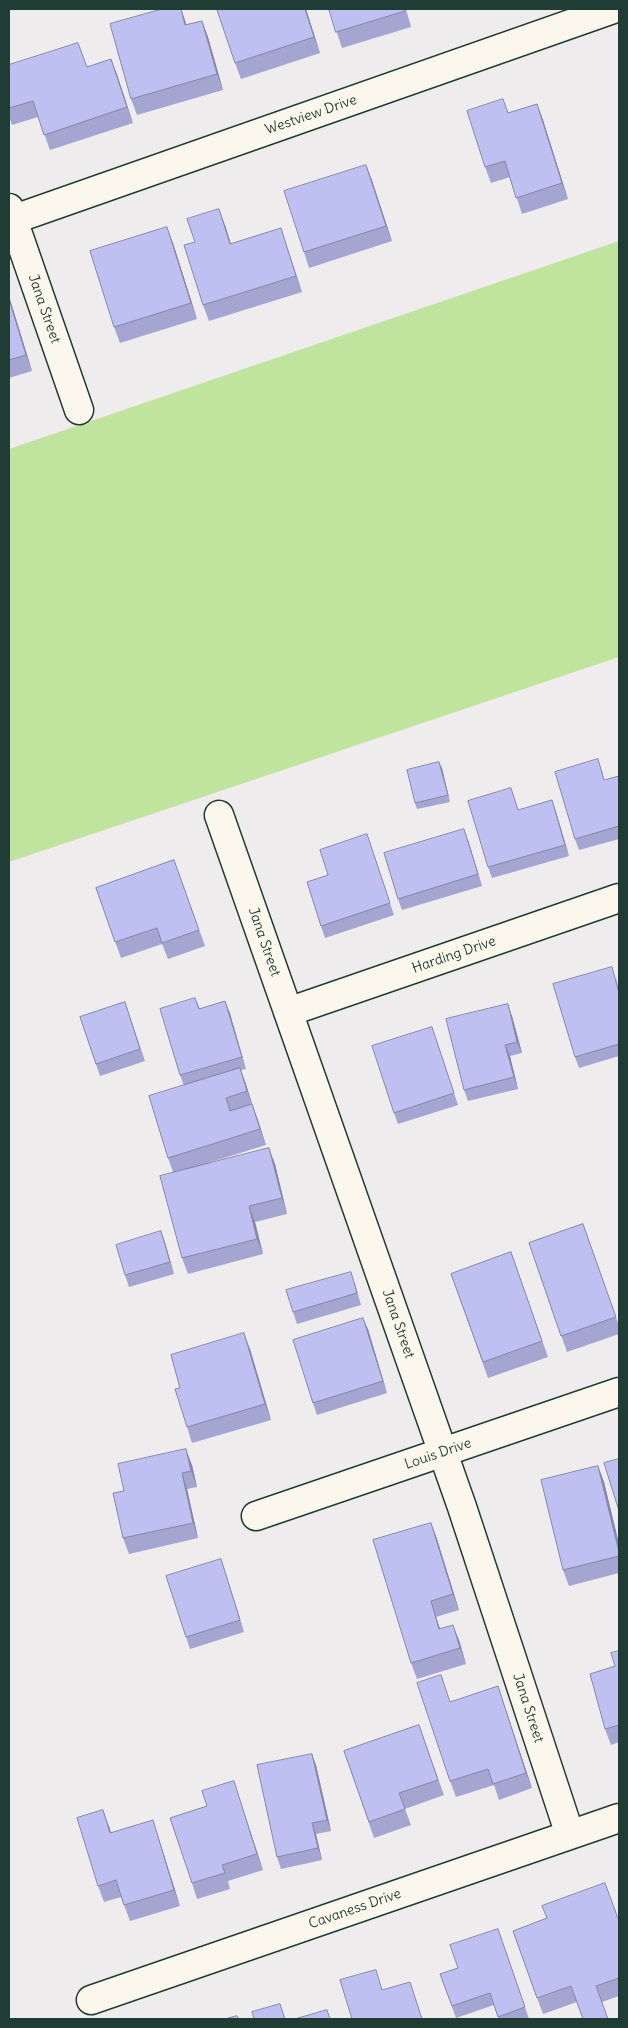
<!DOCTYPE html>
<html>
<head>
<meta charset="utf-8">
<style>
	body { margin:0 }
	#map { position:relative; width:628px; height:2028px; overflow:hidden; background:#efeced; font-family:Delius,sans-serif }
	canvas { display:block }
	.frame { position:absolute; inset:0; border:10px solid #1f3d34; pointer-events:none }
</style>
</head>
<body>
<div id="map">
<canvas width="628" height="2028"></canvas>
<div class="frame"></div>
</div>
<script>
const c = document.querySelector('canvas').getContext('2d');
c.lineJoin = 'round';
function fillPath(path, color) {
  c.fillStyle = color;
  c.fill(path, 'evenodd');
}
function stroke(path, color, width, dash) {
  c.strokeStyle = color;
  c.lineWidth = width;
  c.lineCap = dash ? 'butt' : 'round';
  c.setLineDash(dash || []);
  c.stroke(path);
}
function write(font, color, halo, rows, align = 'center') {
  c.font = font + ' Delius,sans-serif';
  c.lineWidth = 4;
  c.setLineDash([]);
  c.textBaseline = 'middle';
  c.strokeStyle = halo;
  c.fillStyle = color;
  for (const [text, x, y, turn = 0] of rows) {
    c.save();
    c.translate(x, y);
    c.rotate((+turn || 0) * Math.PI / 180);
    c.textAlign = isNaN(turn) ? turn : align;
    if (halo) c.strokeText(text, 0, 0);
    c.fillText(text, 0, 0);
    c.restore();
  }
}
fillPath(new Path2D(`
	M619,241V657L9,862V449Z`), '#c0e39d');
const minor = new Path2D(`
	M9,208L79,410
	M9,221L613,9
	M219,815L462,1507L570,1835
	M288,1012L619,898
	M256,1516L619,1392
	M91,2000L619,1818`);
stroke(minor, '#1f3d34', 31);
stroke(minor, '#fbf7ec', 28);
fillPath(new Path2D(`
	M181,9L186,25L202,21L208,37L223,90L137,115L131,99Z
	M306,9L320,53L241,79L235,63Z
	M329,9H406L411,27L342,48Z
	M111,59L133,123L50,150L38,117L12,125L9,116V65L87,67Z
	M537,104L543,120L568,199L522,214L510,177L491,183L485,167L508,113Z
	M366,165L392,241L309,268L304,252Z
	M225,225L231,244H286L302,292L209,321L203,305L195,242Z
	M173,243L197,319L120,343L114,327Z
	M9,296L32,371L9,378Z
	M442,768L450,802L417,809L415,803Z
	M602,771L604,780L619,776V839L579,850L575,839Z
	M511,788L518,810L556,812L569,856L492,878L488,867Z
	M468,840L482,886L402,910L398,899Z
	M371,846L394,915L325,938L321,926L328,875Z
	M174,860L205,946L168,959L162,944L121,958L96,888Z
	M616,978L619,990V1056L579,1068L575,1057Z
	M195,998L200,1009L225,1001L246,1069L241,1070L266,1145L208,1163L275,1164L287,1214L255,1222L263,1254L188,1274L182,1258L173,1172L168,1158L184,1086L180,1075Z
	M125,1002L145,1061L100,1076L80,1017Z
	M512,1016L522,1053L510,1056L518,1089L468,1101L464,1090Z
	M436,1039L458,1105L398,1124L394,1113Z
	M583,1224L619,1326V1334L567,1352L529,1243Z
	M161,1231L174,1274L129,1287L125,1275Z
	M511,1252L548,1357L488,1378L451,1274Z
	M355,1283L361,1305L297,1324L293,1312Z
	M368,1329L387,1393L317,1415L313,1403Z
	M250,1349L271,1420L192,1443L187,1427L180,1388Z
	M192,1465L197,1487L187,1489L198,1538L129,1554L123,1538L124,1491Z
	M598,1466L604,1482L619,1544V1573L569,1586L563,1570Z
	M431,1523L437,1539L459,1610L436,1617L440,1628L459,1640L466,1664L417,1679L411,1663Z
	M221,1559L244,1632L190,1649L186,1637Z
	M619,1651V1742L611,1745L605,1729L615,1666Z
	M498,1686L532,1788L499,1800L494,1785L456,1797L450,1781L451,1702Z
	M419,1725L444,1795L405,1809L411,1825L374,1838L344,1751Z
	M316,1765L331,1831L316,1834L322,1860L281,1869L277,1857Z
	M239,1797L263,1870L228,1881L230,1889L197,1899L192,1883Z
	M109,1826L111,1833L158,1836L180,1906L130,1921L121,1897L104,1902L98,1886Z
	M619,1921V1996L602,2002H577L543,2014L513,1931Z
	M498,1929L529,2019H499L494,2005L456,2018L440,1974L458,1968Z`), '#a4a5d0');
fillPath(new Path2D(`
	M181,9L185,20L191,41L185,25Z
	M305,9H306L320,53L314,37Z
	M202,21L208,37L223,90L217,74Z
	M111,59L117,74L133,123L127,107Z
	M537,104L543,120L568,199L562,183Z
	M366,165L372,180L392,241L386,226Z
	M219,209L225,225L236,260L230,244Z
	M167,227L173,243L197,319L191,303Z
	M281,228L286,244L302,292L296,276Z
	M9,296L32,371L26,355L9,299Z
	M439,762L442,768L450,802L448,795Z
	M552,800L556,812L569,856L565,845Z
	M464,829L468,840L482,886L478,874Z
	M225,1001L230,1013L246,1069L242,1057Z
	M508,1004L512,1016L522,1053L517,1042Z
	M505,1045L510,1056L518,1089L514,1077Z
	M240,1068L246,1084L253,1107L247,1091Z
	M252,1104L258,1120L266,1145L260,1129Z
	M269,1148L275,1164L287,1214L282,1198Z
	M249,1206L255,1222L263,1254L257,1239Z
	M161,1231L165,1242L174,1274L170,1262Z
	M363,1318L368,1329L387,1393L383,1381Z
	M244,1333L250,1349L271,1420L265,1404Z
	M186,1449L192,1465L197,1487L191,1471Z
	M598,1466L604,1482L619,1544V1552Z
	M182,1473L187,1489L198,1538L193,1523Z
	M431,1523L437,1539L459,1610L453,1594Z
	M221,1559L225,1571L244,1632L240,1620Z
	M431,1601L436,1617L445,1645L439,1629Z
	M453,1625L459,1640L466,1664L460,1648Z
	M498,1686L503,1702L532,1788L526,1773Z
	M312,1754L316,1765L331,1831L327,1820Z
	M234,1781L239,1797L263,1870L257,1854Z
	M103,1810L109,1826L116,1849L110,1833Z
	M153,1820L158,1836L180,1906L174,1890Z
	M312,1823L316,1834L322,1860L318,1848Z`), '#8686a9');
const building = new Path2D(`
	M162,9H181L185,25L202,21L217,74L131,99L110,24Z
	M222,9H305L314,37L235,63L217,10Z
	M329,9H405V11L336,32Z
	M78,43L87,67L111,59L127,107L44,135L33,101L9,108V65Z
	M503,99L508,113L537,104L562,183L516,198L505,161L485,167L467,111Z
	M366,165L386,226L304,252L284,191Z
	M219,209L230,244L281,228L296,276L203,305L184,245L195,242L187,219Z
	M167,227L191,303L114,327L90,251Z
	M9,299L26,355L9,360Z
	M598,759L604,780L619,776V826L575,839L555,772Z
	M439,762L448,795L415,803L407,770Z
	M511,788L518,810L552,800L565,845L488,867L468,801Z
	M464,829L478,874L398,899L384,853Z
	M367,834L390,903L321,926L307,882L328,875L320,850Z
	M174,860L199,930L162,943L157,928L115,942L96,888Z
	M612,967L619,993V1044L575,1057L553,984Z
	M195,998L199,1009L225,1001L242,1057L180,1075L160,1009Z
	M125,1002L140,1049L96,1064L80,1017Z
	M508,1004L517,1042L505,1045L514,1077L464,1090L446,1019Z
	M432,1027L454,1093L394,1113L372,1046Z
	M240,1068L247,1091L226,1098L230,1111L252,1104L260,1129L168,1158L149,1096Z
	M269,1148L282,1198L249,1206L257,1239L182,1258L160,1176Z
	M583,1224L616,1317L561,1336L529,1243Z
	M161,1231L170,1262L125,1275L116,1245Z
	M511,1252L542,1341L483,1362L451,1274Z
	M351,1272L357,1293L293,1312L286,1290Z
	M363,1318L383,1381L313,1403L293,1340Z
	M244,1333L265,1404L187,1427L175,1389L180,1388L171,1355Z
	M186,1449L191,1471L182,1473L193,1523L123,1538L113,1493L124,1491L118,1464Z
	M619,1459V1511L604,1463Z
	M598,1466L619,1552V1556L563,1570L541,1480Z
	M431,1523L453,1594L431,1601L439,1629L453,1625L460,1648L411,1663L373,1540Z
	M221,1559L240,1620L186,1637L166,1576Z
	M619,1651V1725L605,1729L590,1674L615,1666L611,1653Z
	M441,1675L450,1702L498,1686L526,1773L493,1784L488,1769L450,1781L417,1683Z
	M419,1725L438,1780L399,1793L405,1809L369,1822L344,1751Z
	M312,1754L327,1820L312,1823L318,1848L277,1857L257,1765Z
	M234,1781L257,1854L222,1865L225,1873L192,1883L170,1818L207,1806L202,1791Z
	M103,1810L110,1833L153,1820L174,1890L124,1905L116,1880L98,1886L77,1818Z
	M605,1883L619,1921V1978L596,1986L608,2019H583L571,1986L537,1998L513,1931L547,1918L542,1906Z
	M498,1929L525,2007L498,2017L490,1993L452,2006L440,1974L458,1968L450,1945Z
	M376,1970L382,1990L410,1982L422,2019H352L340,1980Z
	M280,2004L285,2019H254L252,2012Z
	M327,2010L330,2019H295Z
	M237,2016L239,2019H225Z`);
fillPath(building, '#bfc0f2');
stroke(building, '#8686a9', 1);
write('14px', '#1f3d34', '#fbf7ec', [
	["Westview Drive",311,115,-19],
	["Jana Street",44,309,71],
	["Jana Street",264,942,71],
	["Harding Drive",454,955,-19],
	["Jana Street",398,1324,71],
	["Louis Drive",438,1454,-19],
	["Jana Street",528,1708,72],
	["Cavaness Drive",355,1909,-19]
]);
</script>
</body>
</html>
